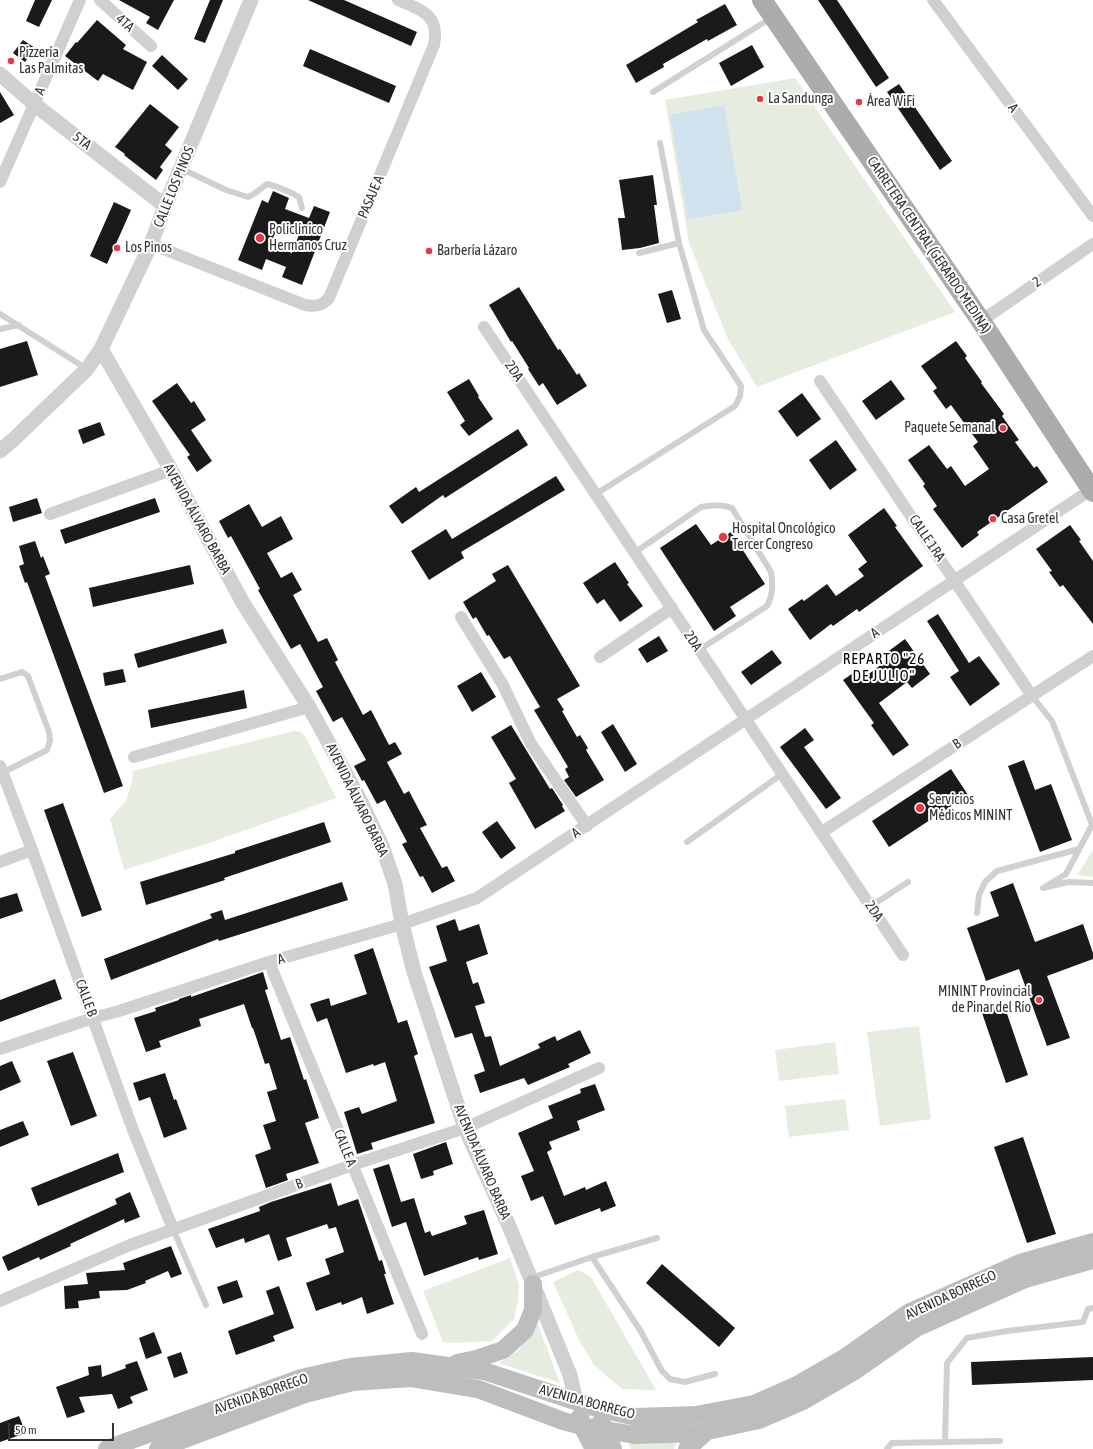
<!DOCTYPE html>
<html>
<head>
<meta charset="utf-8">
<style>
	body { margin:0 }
	#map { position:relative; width:1093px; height:1449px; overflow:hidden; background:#fff; font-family:"Asap Condensed",sans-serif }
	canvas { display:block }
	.scale { position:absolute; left:8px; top:1423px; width:106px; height:18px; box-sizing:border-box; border:2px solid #333; border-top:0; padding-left:5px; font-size:12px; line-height:14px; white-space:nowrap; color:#333; -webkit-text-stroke:3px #fff; paint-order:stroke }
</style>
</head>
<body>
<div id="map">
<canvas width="1093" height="1449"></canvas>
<div class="scale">50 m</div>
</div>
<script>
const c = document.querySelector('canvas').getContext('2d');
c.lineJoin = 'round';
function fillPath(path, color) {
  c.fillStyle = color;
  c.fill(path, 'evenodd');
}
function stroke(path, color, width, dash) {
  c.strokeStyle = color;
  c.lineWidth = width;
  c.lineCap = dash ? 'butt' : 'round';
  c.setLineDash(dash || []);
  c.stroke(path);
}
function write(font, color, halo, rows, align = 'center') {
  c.font = font + ' "Asap Condensed",sans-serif';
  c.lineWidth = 4;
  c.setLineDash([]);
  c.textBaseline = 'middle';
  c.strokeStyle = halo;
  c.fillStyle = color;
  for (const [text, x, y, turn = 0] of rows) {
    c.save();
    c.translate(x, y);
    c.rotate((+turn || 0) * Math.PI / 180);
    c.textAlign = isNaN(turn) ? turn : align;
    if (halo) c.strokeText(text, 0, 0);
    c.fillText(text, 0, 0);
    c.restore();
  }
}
fillPath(new Path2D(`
	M795,78L955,312L757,387L728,339L689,243L665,100Z
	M294,731L301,732L305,736L336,798L212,842L124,870L110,819L126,801L132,782L133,771Z
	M1093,850V877L1077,875Z
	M919,1026L931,1119L880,1126L867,1032Z
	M835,1042L839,1074L779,1081L775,1050Z
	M845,1099L849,1130L789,1137L785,1106Z
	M510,1258L519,1284L518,1300L514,1319L492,1341L454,1343L443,1342L423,1291Z
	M578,1270L591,1277L656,1390L622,1389L594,1365L579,1340L553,1282Z
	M537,1322L560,1383L499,1363L519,1350Z
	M628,1441L677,1442L674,1449H631Z`), '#e6ecdf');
fillPath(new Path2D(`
	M724,105L742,210L688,219L670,115Z`), '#cfe2ee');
fillPath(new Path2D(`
	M35,0H52L39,27L26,21Z
	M119,0H174L158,30L146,23L150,17Z
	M210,0H223L205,43L194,39Z
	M308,0H344L417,32L411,46Z
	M818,0H837L889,78L876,87Z
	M725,4L737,25L708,41L707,39L663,64L664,67L636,83L626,65L698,22L696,20Z
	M97,20L126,45L123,49L147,62L133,90L103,74L98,81L65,56L76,42L77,43Z
	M23,40L35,48L25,62L13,53Z
	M752,45L764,67L731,86L719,63Z
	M310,49L396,86L389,103L303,66Z
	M162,55L188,79L178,90L152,66Z
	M899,84L952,161L940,170L887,92Z
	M0,92L14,115L0,123Z
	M150,104L179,127L165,145L172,151L160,167L163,170L156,180L124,155L125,154L115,147Z
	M653,175L657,205H654L659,243L640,248L622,250L618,218H625L619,180Z
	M273,191L289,198L285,209L309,218L314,206L330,212L302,285L282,277L286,267L266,259L262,270L238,260L262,200L268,203ZM279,224L300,232L292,253L270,245Z
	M114,202L131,210L107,264L90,256Z
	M519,287L558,350L560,349L577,375L579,373L587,386L557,405L543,383L539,386L528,369L529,368L512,341L511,342L489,305Z
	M672,290L681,319L667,323L658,294Z
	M27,341L38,375L0,387V349Z
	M956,341L967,356L965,358L982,382L981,383L1004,414L1002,416L1019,440L1015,442L1034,468L1037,466L1048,482L977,532L979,535L962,548L933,509L937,506L923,486L925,484L908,460L929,445L947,469L951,466L965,486L989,469L973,446L978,442L951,405L946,409L933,391L937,388L921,366Z
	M469,379L479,396L478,397L493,419L469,436L460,425L465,421L447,392Z
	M891,380L905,399L876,420L862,401Z
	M177,383L191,403L194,401L206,420L191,430L212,461L197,472L187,457L190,455L152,401Z
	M802,393L821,419L797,437L778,411Z
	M100,422L105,435L83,444L78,430Z
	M518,429L528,445L445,498L443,495L402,524L389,506L416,487L419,492Z
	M836,440L857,470L830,490L809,460Z
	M556,476L565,490L461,552L464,558L429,580L411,551L446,529L452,539Z
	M37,498L42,513L13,522L9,507Z
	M155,498L160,512L65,544L60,530Z
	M249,504L262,527L281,516L293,539L267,553L281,578L292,572L302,590L293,595L318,642L327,638L338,660L335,662L363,715L371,710L389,745L395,742L402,754L387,762L389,766L404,794L409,791L427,825L420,828L442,868L447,866L455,881L432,893L423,876L420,877L402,844L407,842L385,800L377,804L364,780L362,781L354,766L366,760L342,717L333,722L316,691L323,687L300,644L291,649L258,590L260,589L231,536L228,538L219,521Z
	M884,508L897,526L895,527L923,566L859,612L857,609L833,626L831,624L810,640L788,609L802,599L804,601L827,584L836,596L864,576L858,569L867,562L848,535Z
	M696,524L711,545L731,532L765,584L730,607L736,616L714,631L660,548Z
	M1070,525L1081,540L1079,541L1093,561V624L1063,585L1060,587L1049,572L1052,571L1036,549Z
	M35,541L41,558L43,556L50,574L45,576L123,786L104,793L27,582L25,583L19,566L24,564L19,546Z
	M615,562L629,583L627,584L643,606L620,622L604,599L597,604L583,583Z
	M190,565L194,584L93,607L89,588Z
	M508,565L580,686L557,699L564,710L562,711L577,737L580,735L588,748L586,750L604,780L576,797L564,780L569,777L565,769L568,767L534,710L540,707L510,656L504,659L489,635L487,636L476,617L473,619L463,602L496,581L492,574Z
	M938,614L969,663L979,656L1000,684L970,706L950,677L959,671L927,621Z
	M223,629L227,643L138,668L134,654Z
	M659,636L668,651L647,663L638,649Z
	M905,639L930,674L912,688L907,682L879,703L909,745L893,756L871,725L874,723L843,680L856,671L862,679L890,658L886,653Z
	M772,650L782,663L751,685L741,672Z
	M123,669L126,682L105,686L103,673Z
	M481,672L496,697L472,712L457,686Z
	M244,690L247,708L151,728L148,710Z
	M613,724L637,764L625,772L601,732Z
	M511,725L550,789L552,788L563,805L562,806L565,811L535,829L509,783L516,779L491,737Z
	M805,728L814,740L804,747L841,798L826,809L780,747Z
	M1024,760L1035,790L1051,784L1072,840L1040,852L1008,766Z
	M951,769L968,795L889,847L872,821Z
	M63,803L102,910L82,917L44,810Z
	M497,821L516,848L501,859L482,832Z
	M324,822L331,842L224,878L225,880L146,905L140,882L235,853V851Z
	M342,882L348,900L219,941L218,939L111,980L104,959L212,918L210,914L222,910L225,920Z
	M1013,883L1035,942L1083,924L1093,953V959L1047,976L1070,1038L1047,1046L1019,969L986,981L967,928L999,916L990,892Z
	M17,893L23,911L0,919V898Z
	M455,919L459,931L479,924L488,954L466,962L473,984L478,982L485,1003L475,1006L485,1037L491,1036L500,1066L540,1048L538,1044L555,1036L557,1041L580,1030L591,1053L568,1064L570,1067L528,1085L524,1078L480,1093L474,1075L485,1071L472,1033L455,1038L429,967L447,961L436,926Z
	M373,948L398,1023L407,1020L418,1054L414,1056L435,1123L371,1143L373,1149L357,1154L344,1112L359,1107L362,1114L397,1101L385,1062L374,1066L373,1064L346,1073L327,1018L317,1022L310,1004L329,998L331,1006L367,994L354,955Z
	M263,972L268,989L265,990L281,1040L290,1037L304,1080L306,1079L319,1118L305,1123L319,1163L286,1174L288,1180L266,1188L255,1155L271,1149L263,1125L276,1121L267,1092L277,1089L269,1063L265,1064L253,1028H252L244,1004L199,1019L201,1026L159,1041L161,1047L146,1052L134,1018L156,1011L155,1008L179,1000V999L191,995V997Z
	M55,979L62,999L0,1022V1000Z
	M1003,1002L1028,1075L1006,1083L981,1010Z
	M73,1052L97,1116L71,1126L47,1061Z
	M12,1061L21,1082L0,1091V1066Z
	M165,1073L174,1100L176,1099L187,1129L164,1138L150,1097L139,1101L133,1083Z
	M595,1084L605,1110L577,1121L580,1130L549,1142L552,1149L547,1152L564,1196L585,1187L586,1190L606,1181L616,1206L601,1212L600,1208L555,1225L543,1196L531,1201L521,1176L534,1171L518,1133L553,1118L548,1106L581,1093L580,1089Z
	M23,1121L29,1135L0,1147V1130Z
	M1023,1137L1056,1234L1027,1243L994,1147Z
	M446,1142L453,1164L433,1171L434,1175L421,1179L413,1154Z
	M118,1153L124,1172L38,1206L31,1188Z
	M389,1164L401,1202L414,1198L425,1233L430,1231L432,1236L467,1224L464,1216L484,1210L498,1254L479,1260L478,1257L424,1276L406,1222L392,1227L373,1169Z
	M331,1183L338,1206L358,1199L379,1261L382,1260L386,1274H384L394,1304L367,1314L362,1297L342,1305L341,1302L316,1311L306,1283L330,1274L325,1259L344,1252L336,1227L329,1229L327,1224L286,1238L292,1256L278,1261L269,1234L245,1243L244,1238L216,1248L208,1229L260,1211L259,1207L271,1202Z
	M130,1192L140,1217L125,1223L124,1219L70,1244L71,1246L40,1260L39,1257L8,1271L2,1257L117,1204L115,1199Z
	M171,1246L182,1274L171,1278L168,1271L145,1281L146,1283L127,1290L99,1291L100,1298L78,1301L79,1308L65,1309L64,1286L88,1284L86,1273L125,1270L123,1263Z
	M662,1264L735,1328L719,1347L646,1283Z
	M237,1280L243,1297L223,1304L217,1287Z
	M279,1286L294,1328L273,1336L275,1341L236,1355L228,1331L274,1314L266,1291Z
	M154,1332L162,1353L146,1359L139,1338Z
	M181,1352L188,1373L174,1378L167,1357Z
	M1093,1357V1380L972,1385L971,1362Z
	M137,1361L148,1390L130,1397L133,1403L118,1409L112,1394L79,1397L85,1412L67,1418L56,1387L89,1375L88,1367L101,1365L102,1377L126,1368L125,1365Z
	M19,1416L26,1433L0,1442V1423Z`), '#1a1a1a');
stroke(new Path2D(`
	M653,92L771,18
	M180,168L226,190L248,197C255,194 260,189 267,184C278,187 289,191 299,197L302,208
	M639,253L679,243
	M0,314L87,369
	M0,329L19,325
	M596,494L735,406L740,396L741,386L704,330L679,243L660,143
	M634,553L701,507C713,505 721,504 732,508L771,572C773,585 773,595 767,606L699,650
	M0,679L22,672L28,676L49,732L50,741L47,750L2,773
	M1032,696L1052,721L1093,827
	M1092,825L1066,874L1043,888L1068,882L1093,883
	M687,842L782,774
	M871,906L908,882
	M977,913L979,895L985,882L997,871L1079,849
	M173,1229L206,1305
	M592,1257L640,1330L662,1371L670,1379L685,1382L715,1374
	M531,1278L592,1257L657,1238
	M945,1442L947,1363L967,1338L1007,1331L1083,1322L1088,1309L1093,1308
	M887,1449L892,1443L1000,1441`), '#d0d0d0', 6);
stroke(new Path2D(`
	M100,0L151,46
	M933,0L1093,216
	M0,182L80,0
	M151,244L305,305C315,307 322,306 329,298L434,45C440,15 422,10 398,0
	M981,321L1093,244
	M484,327L903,955
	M820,381L1032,696
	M50,514L171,470
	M461,617L503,685L531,744L587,826
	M600,657L672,608
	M134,757L309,707
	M0,766L32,850L133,1130L173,1229
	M822,832L1093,656
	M0,862L32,850
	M269,962L422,1334
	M0,1049L93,1018L119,1011L269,962L402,924L477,898L1092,489
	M0,1301L130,1245L352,1165L465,1128L599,1068`), '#d0d0d0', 12);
stroke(new Path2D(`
	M0,74L34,104L165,206
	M101,349L171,470L243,603L309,707L358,796L382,846L395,884L402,924L414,972L465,1128L509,1226L533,1284L570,1375L576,1401
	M0,451L14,439L87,369L101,349L151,244L165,206L251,0`), '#d0d0d0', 15);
stroke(new Path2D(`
	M457,1363L476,1359L503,1350L525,1330L533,1310V1284
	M580,1417L582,1426L594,1449
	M601,1422L613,1449
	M107,1449L301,1378L350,1367L412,1361L484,1371L593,1407L636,1417L696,1415L754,1404L795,1386L844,1358L908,1313L1020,1263L1093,1242
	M158,1449L305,1394L353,1382L411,1378L478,1389L563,1421L582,1426L635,1435L698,1433L759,1420L803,1401L853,1372L916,1328L1025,1279L1093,1260
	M687,1449L707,1431`), '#bdbdbd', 18);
stroke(new Path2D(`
	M762,0L981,321L1093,492`), '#ababab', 20);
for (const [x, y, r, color] of [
	[11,61,4,"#e63946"],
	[760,99,4,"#e63946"],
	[859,102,4,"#e63946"],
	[260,238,5,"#e63946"],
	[117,248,4,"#e63946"],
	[429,251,4,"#e63946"],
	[1003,428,4,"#e63946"],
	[993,519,4,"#e63946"],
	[723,537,5,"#e63946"],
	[920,808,5,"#e63946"],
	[1039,1000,4,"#e63946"]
]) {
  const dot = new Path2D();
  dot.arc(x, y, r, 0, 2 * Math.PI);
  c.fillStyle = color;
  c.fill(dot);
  stroke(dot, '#fff', 1.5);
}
write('14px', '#333', '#fff', [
	["4TA",125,23,42],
	["A",40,91,-66],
	["A",1013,108,54],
	["5TA",82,141,38],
	["CALLE LOS PINOS",174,187,-68],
	["PASAJE A",371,197,-67],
	["CARRETERA CENTRAL (GERARDO MEDINA)",929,245,56],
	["2",1037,282,-35],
	["2DA",514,371,56],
	["AVENIDA ÁLVARO BARBA",197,519,61],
	["CALLE 1RA",927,538,56],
	["A",875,633,-34],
	["2DA",693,641,57],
	["B",957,744,-33],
	["AVENIDA ÁLVARO BARBA",357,800,64],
	["A",576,833,-34],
	["2DA",874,911,56],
	["A",281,959,-16],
	["CALLE B",86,998,70],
	["CALLE A",345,1148,68],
	["AVENIDA ÁLVARO BARBA",482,1162,67],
	["B",299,1184,-20],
	["AVENIDA BORREGO",951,1295,-25],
	["AVENIDA BORREGO",261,1394,-19],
	["AVENIDA BORREGO",587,1402,15]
]);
write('14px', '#333', '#fff', [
	["Pizzería",19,53],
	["Las Palmitas",19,69],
	["La Sandunga",768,99],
	["Área WiFi",867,102],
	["Policlínico",269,230],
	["Hermanos Cruz",269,246],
	["Los Pinos",125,248],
	["Barbería Lázaro",437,251],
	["Paquete Semanal",995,428,"right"],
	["Casa Gretel",1001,519],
	["Hospital Oncológico",732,529],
	["Tercer Congreso",732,545],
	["Servicios",929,800],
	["Médicos MININT",929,816],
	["MININT Provincial",1031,992,"right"],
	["de Pinar del Río",1031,1008,"right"]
], 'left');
c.letterSpacing = '1px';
write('15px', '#000', '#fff', [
	["REPARTO \"26",884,659],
	["DE JULIO\"",884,676]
]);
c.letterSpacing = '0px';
</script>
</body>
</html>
